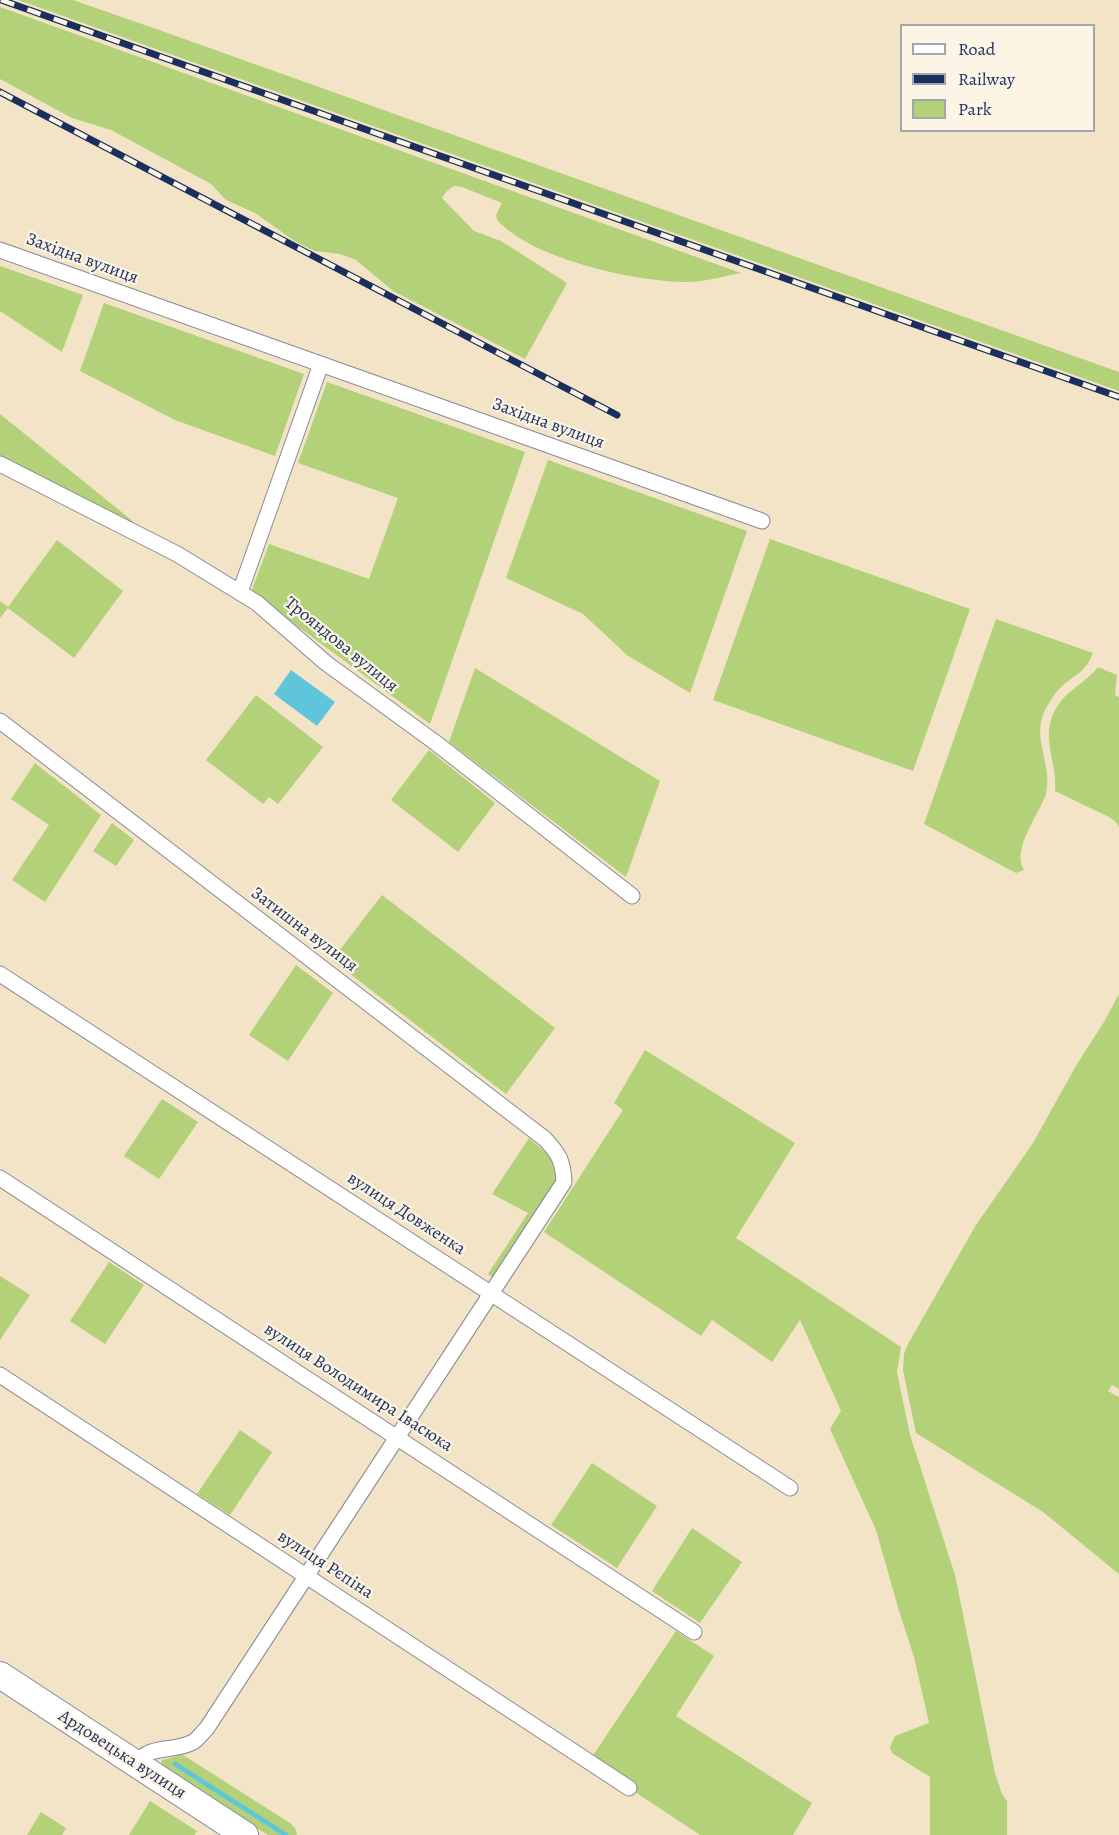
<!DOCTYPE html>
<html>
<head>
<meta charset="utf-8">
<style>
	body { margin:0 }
	#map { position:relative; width:1119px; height:1835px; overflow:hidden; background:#f3e4c7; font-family:Alegreya,serif }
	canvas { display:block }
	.legend { position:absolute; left:900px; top:24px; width:195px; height:108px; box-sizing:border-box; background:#fcf5e5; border:2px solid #a2a6af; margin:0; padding:8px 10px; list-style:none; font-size:18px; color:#1b2f5e }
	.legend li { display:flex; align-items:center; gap:12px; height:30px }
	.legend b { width:30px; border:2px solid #a2a6af }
</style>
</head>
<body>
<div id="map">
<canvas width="1119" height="1835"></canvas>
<ul class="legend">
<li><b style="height:8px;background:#fff"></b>Road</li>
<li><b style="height:8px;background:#1b2f5e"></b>Railway</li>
<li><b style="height:16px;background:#b2d178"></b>Park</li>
</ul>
</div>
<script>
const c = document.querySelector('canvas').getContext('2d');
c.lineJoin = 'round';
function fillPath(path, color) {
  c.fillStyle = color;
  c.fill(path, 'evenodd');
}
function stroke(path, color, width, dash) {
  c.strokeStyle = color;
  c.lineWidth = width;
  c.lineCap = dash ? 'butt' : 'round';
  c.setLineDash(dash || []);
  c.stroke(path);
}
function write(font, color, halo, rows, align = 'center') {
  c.font = font + ' Alegreya,serif';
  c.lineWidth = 4.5;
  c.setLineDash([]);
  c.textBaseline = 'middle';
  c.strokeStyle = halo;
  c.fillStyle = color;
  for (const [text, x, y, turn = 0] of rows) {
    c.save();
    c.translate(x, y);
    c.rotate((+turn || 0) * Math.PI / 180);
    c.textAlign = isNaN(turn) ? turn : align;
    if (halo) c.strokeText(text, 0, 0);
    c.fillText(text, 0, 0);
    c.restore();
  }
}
fillPath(new Path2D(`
	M18,0H73L159,30L1119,372V391Z
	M0,7L741,273C723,276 705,282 687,282C636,282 532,259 497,220L496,215L502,203L462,187L454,186L447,191L442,198L474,231L501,241L567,283L525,359L393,291L356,260L340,254L315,251L296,242L255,213L226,200L211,184L111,130L72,118L0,79Z
	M0,266L83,295L62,352L0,311Z
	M104,303L304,374L275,456L175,420L80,371Z
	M327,382L525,452L430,724L251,592L269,544L369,579L398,498L298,463Z
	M0,414L129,518L139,527L0,456Z
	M548,460L747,531L690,693L627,655L583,614L506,578Z
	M770,539L970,609L913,771L713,700Z
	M57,540L123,591L74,658L8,608L0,618V601L8,607Z
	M996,619L1093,653C1085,674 1073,675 1059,689C1053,696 1048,704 1044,712C1032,740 1053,766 1046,794C1039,815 1011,849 1024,870L1016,873L924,824Z
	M1098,667L1117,675L1115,695L1119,697V827L1116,822L1109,817L1055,791C1058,759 1036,733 1061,701C1072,688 1088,680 1098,667Z
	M475,668L660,781L626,877L449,742Z
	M256,695L323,747L278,804L269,797L263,804L206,760Z
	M429,750L495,803L458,852L391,800Z
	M35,763L101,815L45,902L12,880L49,825L11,799Z
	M112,823L134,840L116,866L93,851Z
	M382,895L555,1028L506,1094L332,960Z
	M296,965L333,993L288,1061L249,1035Z
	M1119,994V1389L1112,1385L1108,1391L1119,1397V1574L1043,1512L916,1433L903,1370L904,1354L908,1344L976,1225L1033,1143L1077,1064L1104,1022Z
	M645,1050L795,1143L736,1238L901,1347L897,1372L910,1435L955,1575L995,1773L1002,1794L1007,1801V1835H930V1777L892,1753L890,1747L895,1736L929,1723L914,1657L899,1611L876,1530L830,1429L841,1411L800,1320L772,1362L712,1320L701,1336L544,1232L623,1110L614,1103Z
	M162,1099L198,1122L159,1179L124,1156Z
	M529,1138C546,1153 556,1157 556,1182L494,1279L488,1274L528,1213L492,1194Z
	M109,1262L144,1285L105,1344L70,1321Z
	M0,1276L30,1295L0,1340Z
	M240,1430L272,1452L230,1515L197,1494Z
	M592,1463L657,1506L617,1568L551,1525Z
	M692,1528L742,1562L700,1623L652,1591Z
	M676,1631L714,1656L676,1716L812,1803L793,1835H700L629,1788L592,1757Z
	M183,1755L290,1823L295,1828L297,1835H268L167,1771L161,1763L162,1760Z
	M150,1801L197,1831L194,1835H129Z
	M41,1812L66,1828L62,1835H27Z`), '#b2d178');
fillPath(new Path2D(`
	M291,670L335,702L317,726L274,694Z`), '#5ec5db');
stroke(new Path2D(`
	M175,1764L286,1835`), '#5ec5db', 4.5);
const minor = new Path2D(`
	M0,250L762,521
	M0,464L177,554L257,603L326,663L436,743L632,896
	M240,592L321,364
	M0,721L545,1139C559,1154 563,1161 564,1182L207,1728C202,1733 198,1739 193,1742C173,1753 152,1743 135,1764
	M0,974L790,1488
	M0,1178L694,1632
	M0,1375L629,1788`);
const trunk = new Path2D(`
	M0,1675L245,1835`);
stroke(minor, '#878a92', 17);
stroke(trunk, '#878a92', 28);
stroke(minor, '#fff', 15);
stroke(trunk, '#fff', 26);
const rail = new Path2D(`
	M1,0L1119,397
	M0,92L617,415`);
stroke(rail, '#1b2f5e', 7);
stroke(rail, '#fcf5e5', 4.5, [14]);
write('18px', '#1b2f5e', '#fcf5e5', [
	["Західна вулиця",82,259,20],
	["Західна вулиця",548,424,20],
	["Трояндова вулиця",341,645,39],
	["Затишна вулиця",304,930,37],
	["вулиця Довженка",406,1214,33],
	["вулиця Володимира Івасюка",358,1388,33],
	["вулиця Рєпіна",325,1565,33],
	["Ардовецька вулиця",122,1755,33]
]);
</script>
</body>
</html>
